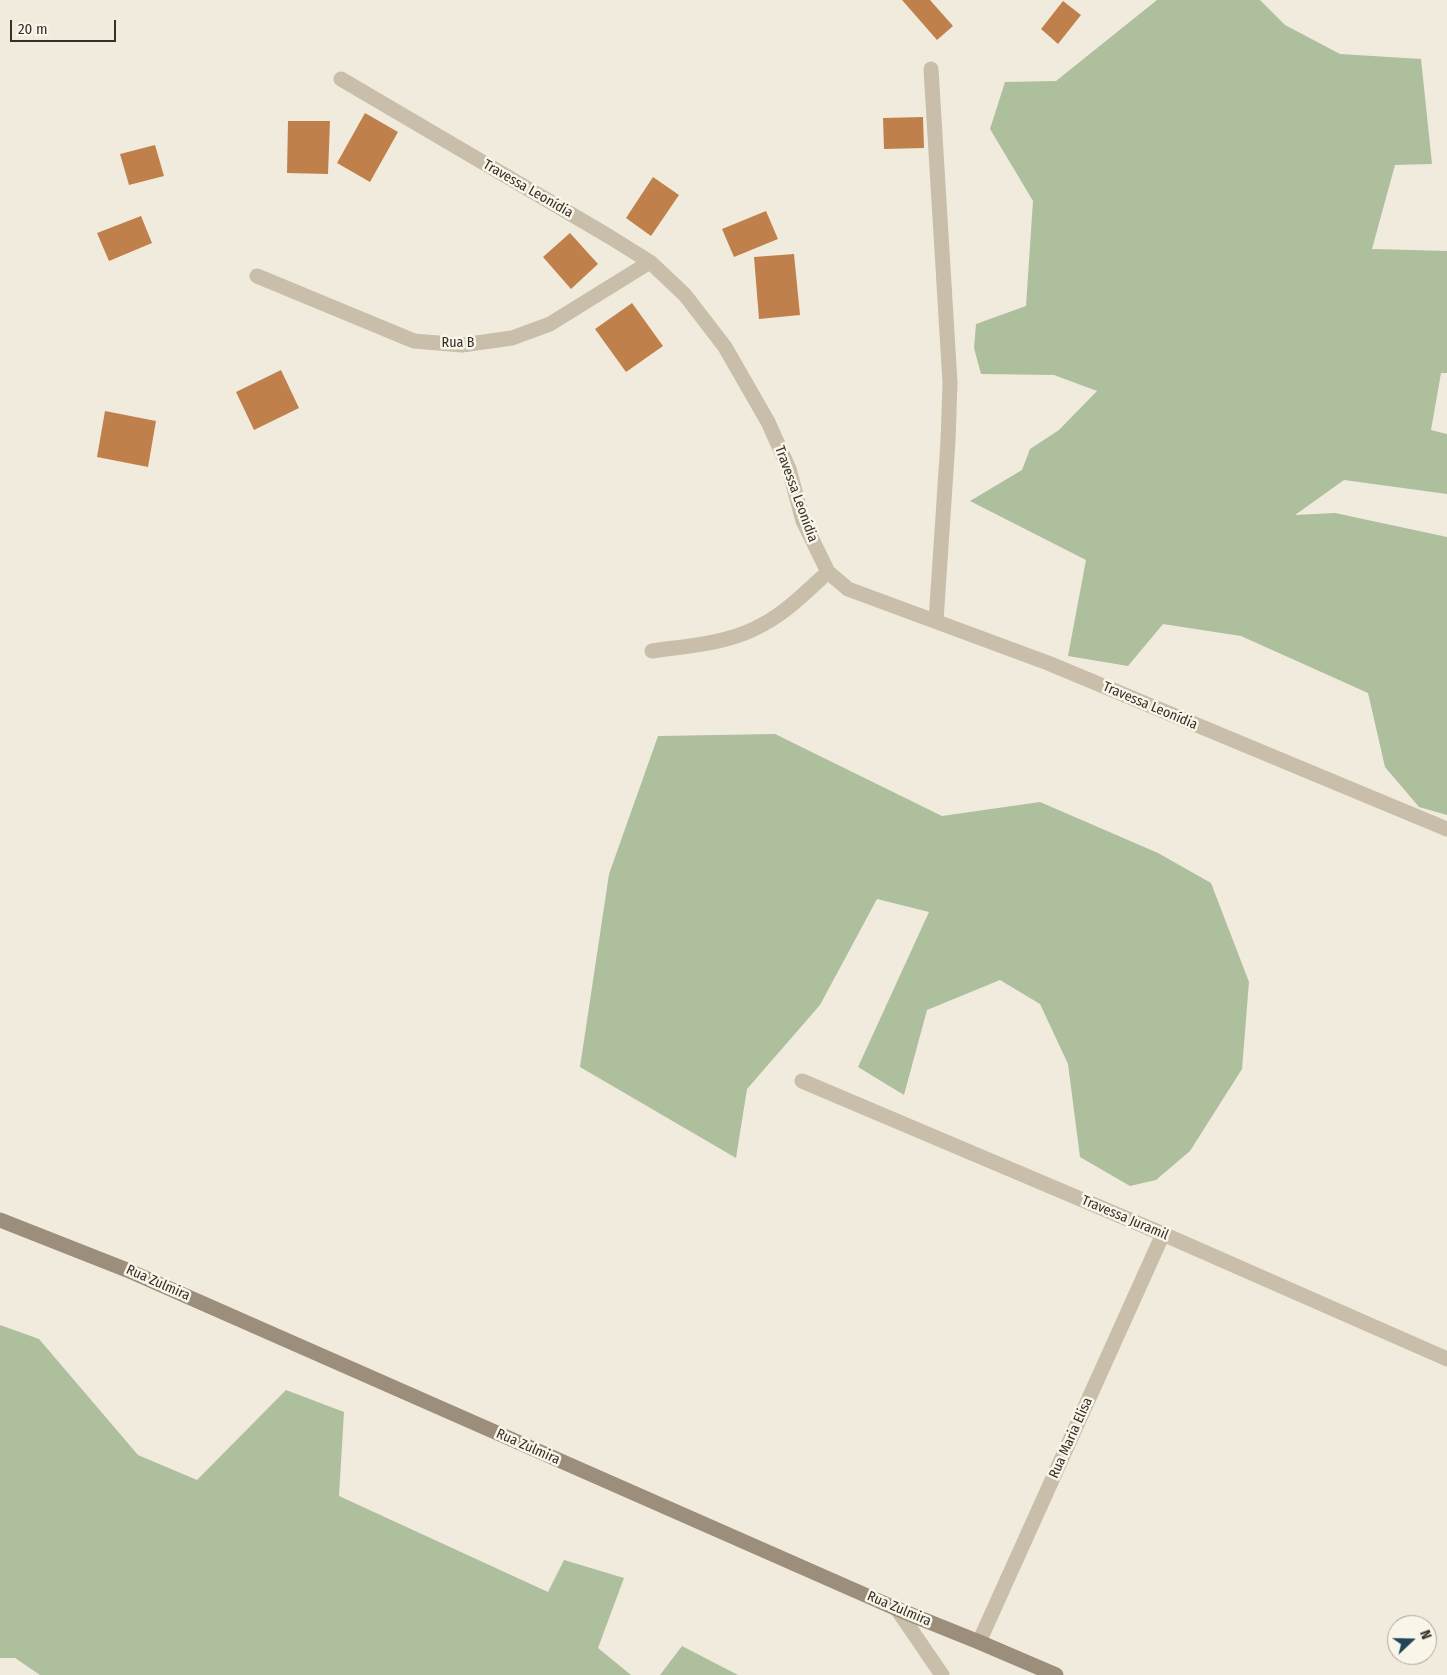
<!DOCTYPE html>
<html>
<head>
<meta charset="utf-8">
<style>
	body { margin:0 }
	#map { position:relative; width:1447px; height:1675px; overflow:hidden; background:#f1ebdd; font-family:"Fira Sans Condensed",sans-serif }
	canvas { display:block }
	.north { position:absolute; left:1387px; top:1615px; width:50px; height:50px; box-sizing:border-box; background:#f9f5e9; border:1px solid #aba69c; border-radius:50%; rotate:69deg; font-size:14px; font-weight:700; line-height:20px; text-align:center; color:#362f29 }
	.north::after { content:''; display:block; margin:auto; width:18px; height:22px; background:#204755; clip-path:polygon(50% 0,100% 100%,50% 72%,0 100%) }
	.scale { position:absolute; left:10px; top:20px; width:106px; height:22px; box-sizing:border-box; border:2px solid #362f29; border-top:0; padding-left:6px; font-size:15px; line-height:18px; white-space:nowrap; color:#362f29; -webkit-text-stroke:4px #f9f5e9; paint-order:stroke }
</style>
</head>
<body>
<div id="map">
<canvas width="1447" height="1675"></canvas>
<div class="north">N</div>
<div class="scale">20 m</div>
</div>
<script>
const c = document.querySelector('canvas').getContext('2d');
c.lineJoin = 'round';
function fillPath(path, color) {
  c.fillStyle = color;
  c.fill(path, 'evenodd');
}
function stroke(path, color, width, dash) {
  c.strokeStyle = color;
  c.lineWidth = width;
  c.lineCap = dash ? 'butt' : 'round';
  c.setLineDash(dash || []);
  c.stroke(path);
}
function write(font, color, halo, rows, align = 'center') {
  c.font = font + ' "Fira Sans Condensed",sans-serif';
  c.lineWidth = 5;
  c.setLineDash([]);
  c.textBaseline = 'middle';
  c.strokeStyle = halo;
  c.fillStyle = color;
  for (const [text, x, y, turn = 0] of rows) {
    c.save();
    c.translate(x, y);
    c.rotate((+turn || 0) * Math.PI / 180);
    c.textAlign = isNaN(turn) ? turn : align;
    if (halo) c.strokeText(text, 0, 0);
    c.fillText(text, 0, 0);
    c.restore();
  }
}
fillPath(new Path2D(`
	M1157,0H1260L1285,25L1340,54L1421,59L1432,164L1395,165L1372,249L1447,251V373H1441L1431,430L1447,434V494L1344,480L1295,515L1335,513L1447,537V815L1419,807L1385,767L1368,693L1241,636L1163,624L1128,666L1068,656L1086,560L970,501L1022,470L1030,449L1059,430L1097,391L1054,375L981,374L974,348L976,324L1026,306L1033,201L990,129L1005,82L1056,81Z
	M775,734L942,816L1040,802L1158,853L1211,883L1249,982L1242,1069L1190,1151L1156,1180L1130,1186L1080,1157L1068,1064L1040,1004L1000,980L927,1010L904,1095L858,1067L929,912L877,899L820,1005L747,1089L736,1158L580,1067L609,874L658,736Z
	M0,1325L39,1339L138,1455L197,1480L286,1390L344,1412L339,1496L548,1592L564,1560L624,1578L598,1648L631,1675H40L15,1658H0Z
	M682,1646L738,1675H660Z`), '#adbf9d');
fillPath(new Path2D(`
	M902,0H930L953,26L937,40Z
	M1063,1L1081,15L1058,44L1041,29Z
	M365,113L398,132L370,182L337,163Z
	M923,117L924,148L884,149L883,118Z
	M288,121H330L328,174L287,173Z
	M155,145L164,176L129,185L120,154Z
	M653,177L679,195L651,236L626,218Z
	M766,211L778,239L734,257L722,229Z
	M141,216L152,243L109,261L97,233Z
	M570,233L598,264L571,289L543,257Z
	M794,254L800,315L759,319L754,257Z
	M632,303L663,346L626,372L595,329Z
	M281,370L299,408L254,430L236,392Z
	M105,411L156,421L148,467L97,457Z`), '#c0804b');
stroke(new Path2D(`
	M931,69L950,383L948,441L936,621
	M341,79L610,237L650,262L685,295L725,347L768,422L789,469L803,521L828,572L848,589L1048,663L1447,829
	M257,276L414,341L462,345L512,338L550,324L650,262
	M652,651C686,646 723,644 754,629C783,616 805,593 828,572
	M802,1081L1163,1234L1447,1359
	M897,1609L942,1675
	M979,1642L1163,1234`), '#c8bea9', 15);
stroke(new Path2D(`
	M0,1220L127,1270L897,1609L979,1642L1056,1675`), '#9c8e7a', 15);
write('14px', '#362f29', '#f9f5e9', [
	["Travessa Leonídia",528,189,30],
	["Rua B",458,343],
	["Travessa Leonídia",796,494,70],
	["Travessa Leonídia",1150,706,23],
	["Travessa Juramil",1125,1218,23],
	["Rua Zulmira",158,1283,24],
	["Rua Maria Elisa",1071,1438,-66],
	["Rua Zulmira",528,1447,24],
	["Rua Zulmira",899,1609,23]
]);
</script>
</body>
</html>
